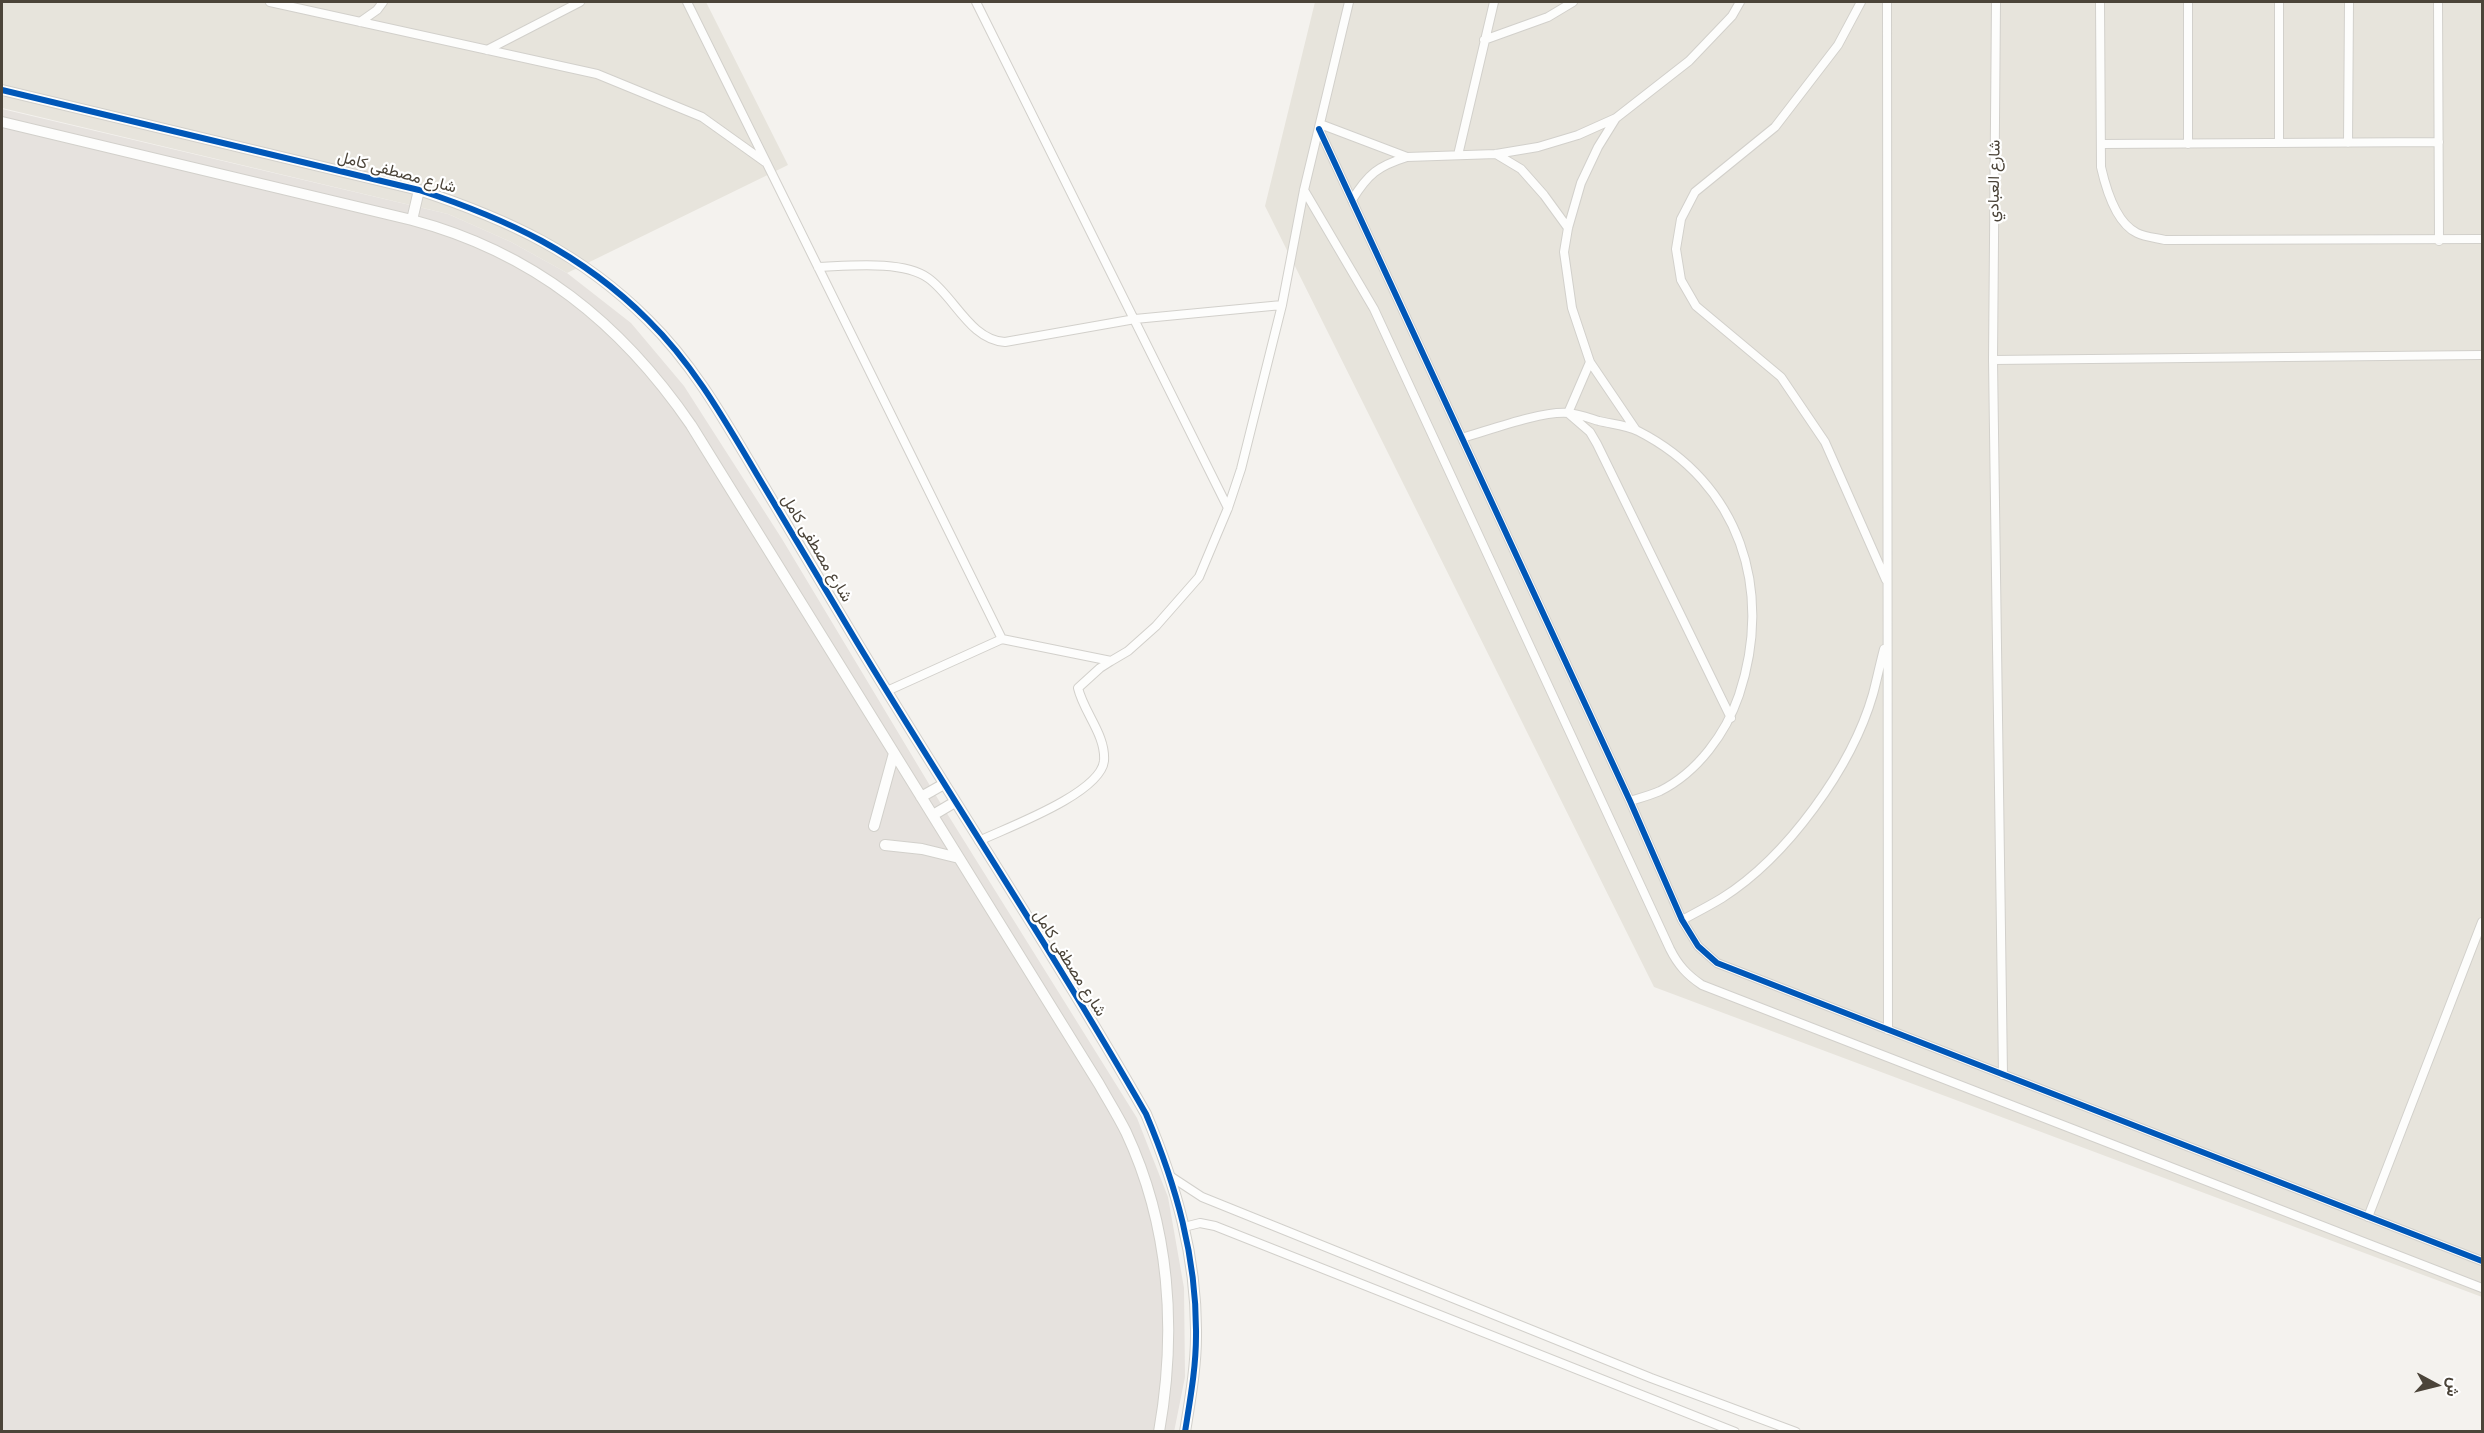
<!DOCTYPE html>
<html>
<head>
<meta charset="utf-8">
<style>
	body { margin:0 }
	#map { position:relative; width:2484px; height:1433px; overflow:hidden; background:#f4f2ee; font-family:"Golos Text",Vazirmatn,sans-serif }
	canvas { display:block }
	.frame { position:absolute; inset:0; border:3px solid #4b4439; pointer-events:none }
	.north { position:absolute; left:2406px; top:1355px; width:60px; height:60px; -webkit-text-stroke:4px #fff; paint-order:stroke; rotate:97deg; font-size:16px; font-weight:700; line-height:24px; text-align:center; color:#4b4439 }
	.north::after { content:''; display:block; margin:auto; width:21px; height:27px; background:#4b4439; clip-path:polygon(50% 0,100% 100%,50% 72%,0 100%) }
</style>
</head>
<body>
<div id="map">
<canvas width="2484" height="1433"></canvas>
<div class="frame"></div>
<div class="north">ش</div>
</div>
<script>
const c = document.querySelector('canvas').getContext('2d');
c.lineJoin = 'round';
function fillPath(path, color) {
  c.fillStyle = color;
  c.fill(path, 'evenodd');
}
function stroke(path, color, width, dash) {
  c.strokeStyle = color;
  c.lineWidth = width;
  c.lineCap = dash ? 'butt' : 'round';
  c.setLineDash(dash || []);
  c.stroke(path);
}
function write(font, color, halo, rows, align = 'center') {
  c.font = font + ' "Golos Text",Vazirmatn,sans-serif';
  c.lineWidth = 4.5;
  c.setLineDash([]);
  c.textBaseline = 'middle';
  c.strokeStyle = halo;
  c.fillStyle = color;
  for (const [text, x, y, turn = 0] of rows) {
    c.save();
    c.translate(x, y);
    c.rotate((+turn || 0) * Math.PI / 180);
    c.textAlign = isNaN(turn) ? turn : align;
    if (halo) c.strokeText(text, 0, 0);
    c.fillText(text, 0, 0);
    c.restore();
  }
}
fillPath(new Path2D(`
	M2,2H706L788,165L567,273L511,242L448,214L2,108Z
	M1315,2H2482V1297L1654,987L1265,206Z`), '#e7e4dc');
fillPath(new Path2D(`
	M2,109L448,214L511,242L567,273L631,323L684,386L782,539L938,799L1137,1118L1168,1197L1184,1288L1185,1377L1174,1432H2Z`), '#e6e2de');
const minor = new Path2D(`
	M270,2L597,74L702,117L765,162
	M687,2L1002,639
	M976,2L1228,508
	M1861,2L1838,45L1775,127L1695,192L1681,219L1676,249L1681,280L1696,306L1781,377L1825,442L1886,580
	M1887,2L1888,1030
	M1996,2L1993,360L2003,1075
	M2100,2L2101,167C2106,189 2116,223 2137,233C2145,237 2157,238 2165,240L2482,239
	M2188,2V144
	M2279,2V143
	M2438,2L2439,241
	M360,22L377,10L383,2
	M1484,40L1548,17L1573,2
	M487,50L580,2
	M1320,124L1407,157L1496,154L1538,147L1578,135L1616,118
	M1319,129L1630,801L1682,920L1698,946L1717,963L2482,1261
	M2348,143L2349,2
	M2101,144L2439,142
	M1496,154L1521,169L1544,195L1568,228
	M1458,155L1494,2
	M1304,190L1374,309L1670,949C1678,965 1687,975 1702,985L2482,1288
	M1352,200C1368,174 1378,166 1407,157
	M818,267C849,266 902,260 928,278C954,296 970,340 1005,342L1135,319L1282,305
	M1993,360L2482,355
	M1590,362L1568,413L1590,432L1597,444L1731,718
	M1636,430L1590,362L1572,308L1564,252L1568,228L1581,183L1598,147L1616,118L1689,61L1732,16L1740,2
	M1462,438C1490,430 1540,411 1568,413C1578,414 1589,418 1599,421C1611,424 1627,425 1638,431C1740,483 1774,590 1739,695C1726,733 1698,772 1660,791C1651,795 1640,798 1630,801
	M887,691L1002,639L1111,661L1128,651L1156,626L1199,577L1228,508L1241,469L1282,305L1304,190L1349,2
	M979,841C1006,828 1100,794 1104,761C1106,735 1084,713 1078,688L1100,668L1111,661
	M1682,920C1695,913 1709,906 1722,898C1787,857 1852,767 1873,694C1877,679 1880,664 1884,649
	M1170,1176L1202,1197L1651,1378L1796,1432
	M2368,1217L2482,922
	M1184,1227L1200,1223L1215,1226L1735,1432`);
const tertiary = new Path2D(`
	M2,90L419,190C507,219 581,253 648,320C693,364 724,419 756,473C790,530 824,587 858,644C953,801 1055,955 1146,1114C1176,1185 1197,1258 1196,1336C1196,1368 1190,1400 1185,1432
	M2,122L412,220C533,252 621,323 691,425L1099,1084C1108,1100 1118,1116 1126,1132C1170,1226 1177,1330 1159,1432
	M412,220L419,190
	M921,797L944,784
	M933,815L955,802
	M874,826L894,753
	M885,845L922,849L959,858`);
stroke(minor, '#d2d0cb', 10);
stroke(tertiary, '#d2d0cb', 12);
stroke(minor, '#fdfdfc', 8);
stroke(tertiary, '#fdfdfc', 10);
stroke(new Path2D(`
	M2,90L419,190C507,219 581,253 648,320C693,364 724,419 756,473C790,530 824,587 858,644C953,801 1055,955 1146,1114C1176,1185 1197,1258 1196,1336C1196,1368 1190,1400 1185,1432
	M1319,129L1630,801L1682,920L1698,946L1717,963L2482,1261`), '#0057b8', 6);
write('16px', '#4b4439', '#fff', [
	["شارع مصطفى كامل",397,172,15],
	["شارع العبادي",1994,181,-89],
	["شارع مصطفى كامل",817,548,59],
	["شارع مصطفى كامل",1070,963,58]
]);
</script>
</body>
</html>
